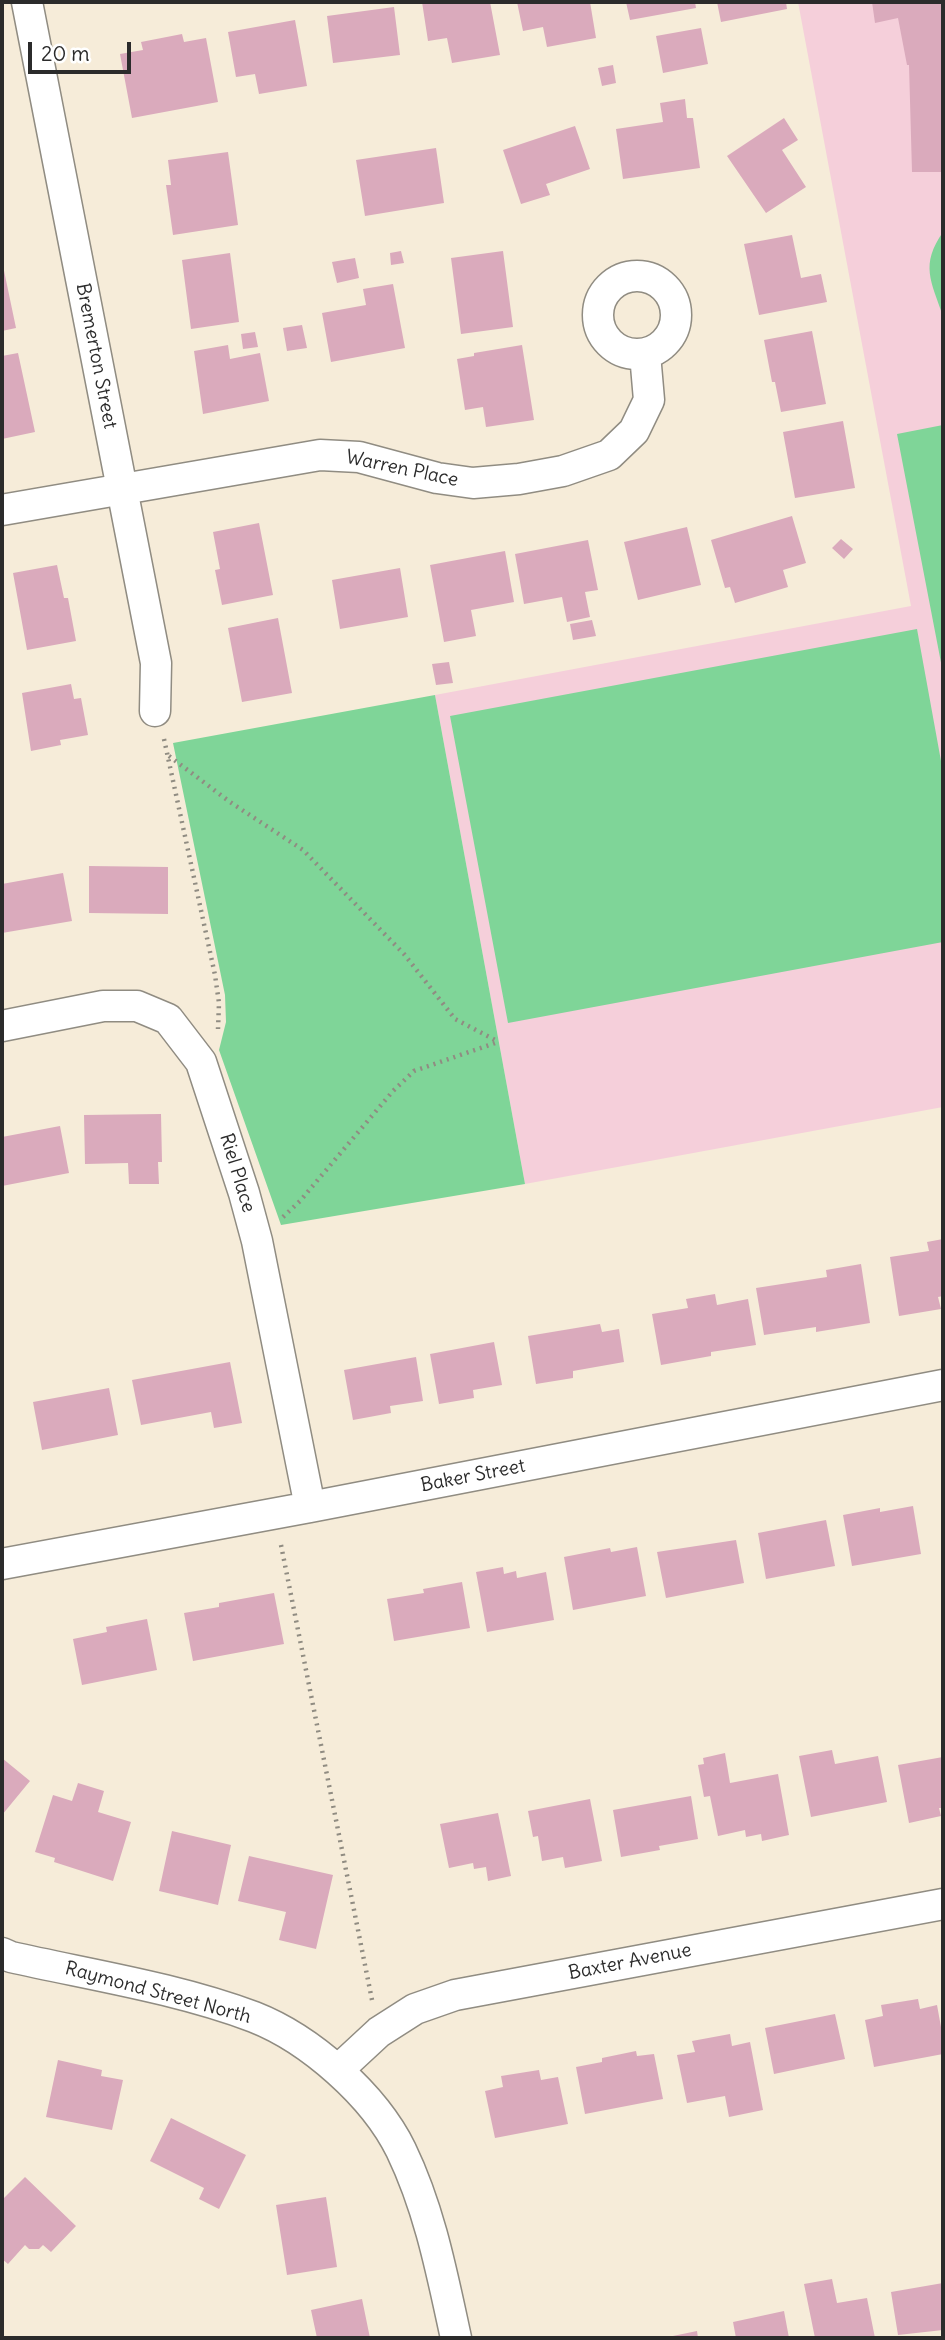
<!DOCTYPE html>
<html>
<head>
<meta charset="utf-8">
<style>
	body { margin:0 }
	#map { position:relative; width:945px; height:2340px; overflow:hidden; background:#f6ecd9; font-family:Delius,sans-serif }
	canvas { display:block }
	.frame { position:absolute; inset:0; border:4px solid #2b2b2b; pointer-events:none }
	.scale { position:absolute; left:28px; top:42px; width:103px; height:32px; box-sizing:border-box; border:4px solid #2b2b2b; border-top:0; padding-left:9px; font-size:21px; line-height:24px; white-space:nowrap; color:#2b2b2b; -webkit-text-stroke:5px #fff; paint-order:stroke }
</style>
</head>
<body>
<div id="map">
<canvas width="945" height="2340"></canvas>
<div class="frame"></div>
<div class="scale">20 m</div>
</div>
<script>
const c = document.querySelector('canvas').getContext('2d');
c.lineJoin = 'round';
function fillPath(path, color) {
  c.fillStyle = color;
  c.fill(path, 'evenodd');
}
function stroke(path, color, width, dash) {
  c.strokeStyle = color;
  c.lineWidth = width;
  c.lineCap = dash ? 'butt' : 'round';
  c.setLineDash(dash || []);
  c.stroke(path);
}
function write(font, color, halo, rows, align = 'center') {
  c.font = font + ' Delius,sans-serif';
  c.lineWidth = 5;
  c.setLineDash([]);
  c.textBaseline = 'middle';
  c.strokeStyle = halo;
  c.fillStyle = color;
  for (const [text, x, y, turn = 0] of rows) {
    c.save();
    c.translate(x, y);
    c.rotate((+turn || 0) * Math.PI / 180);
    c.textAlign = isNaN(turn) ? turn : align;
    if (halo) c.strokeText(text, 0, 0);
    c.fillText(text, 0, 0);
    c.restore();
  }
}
fillPath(new Path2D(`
	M798,2H943V1107L525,1184L435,695L911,606Z`), '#f5cfda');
fillPath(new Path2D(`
	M943,232V316C931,281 920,265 943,232Z
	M943,425V673L897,434Z
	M917,629L943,772V942L508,1023L450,716Z
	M435,695L525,1184L281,1225L219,1050L226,1022L225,995L173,743Z`), '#7fd598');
fillPath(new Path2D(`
	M422,2H490L500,55L452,63L447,38L428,41Z
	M517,2H590L596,38L547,47L543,27L523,31Z
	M626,2H695L696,8L630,20Z
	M717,2H786L787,9L721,22Z
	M872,2H943V172H912L909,65H907L898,18L875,23Z
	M394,7L400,55L333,63L327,16Z
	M295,20L307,86L259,94L255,74L236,77L228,32Z
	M701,28L708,64L663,73L656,36Z
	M182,34L184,42L206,38L218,102L132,118L120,54L143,50L141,42Z
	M613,65L616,83L602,86L598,68Z
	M685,99L687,118H693L700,168L623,179L616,129L663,122L660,103Z
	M784,118L798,140L782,150L806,187L766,213L727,156Z
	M575,126L590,169L546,184L550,195L521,204L503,150Z
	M436,148L444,203L365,216L356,160Z
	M228,152L238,225L173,235L166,185H171L168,160Z
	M792,235L801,278L821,274L827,302L759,315L744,244Z
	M401,251L404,263L391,265L390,253Z
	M503,251L513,327L461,334L451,258Z
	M230,253L239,322L191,329L182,260Z
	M355,258L359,278L337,283L332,262Z
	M2,261L16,328L2,331Z
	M393,284L405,348L331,362L322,313L366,305L363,289Z
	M302,325L307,348L287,351L283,328Z
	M812,331L826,404L781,412L775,382H772L764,340Z
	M255,332L258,347L243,349L241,334Z
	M228,345L230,359L260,353L269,401L203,414L194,351Z
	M522,345L534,420L486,427L483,407L465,410L457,359L474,356V353Z
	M18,353L35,432L2,439V356Z
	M843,421L855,488L795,498L783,432Z
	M792,516L806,563L783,570L788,587L735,603L730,587L725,588L711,540Z
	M259,523L273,595L222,605L215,570L220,569L213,532Z
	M687,527L701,585L638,600L624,542Z
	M841,539L853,549L844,559L832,548Z
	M588,540L598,590L585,592L590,617L567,622L562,597L524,604L515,554Z
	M505,551L514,602L471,610L476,636L444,642L430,565Z
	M57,565L64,598H68L76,641L27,650L13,573Z
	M400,568L408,617L340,629L332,580Z
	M278,618L292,693L242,702L228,628Z
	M592,620L596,636L573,640L570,624Z
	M449,662L453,683L436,685L432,664Z
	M71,684L74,699L81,698L88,735L60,740L61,745L31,751L22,693Z
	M89,866L168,867V914L89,913Z
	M63,873L72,921L2,933V884Z
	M161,1114L162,1162H158L159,1184H129L128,1163L85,1164L84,1115Z
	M60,1126L69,1173L2,1186V1137Z
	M943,1239V1296L938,1297L941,1309L899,1316L890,1257L929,1251L927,1242Z
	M861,1264L870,1323L816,1332V1327L764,1335L756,1288L827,1277L826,1270Z
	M715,1294L717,1305L748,1299L756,1345L711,1352V1356L661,1365L652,1314L688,1308L686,1299Z
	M600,1324L602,1332L619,1329L624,1362L573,1371V1378L536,1384L528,1336Z
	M494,1342L502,1385L473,1390L474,1398L439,1404L430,1354Z
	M416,1357L423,1401L390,1406L391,1413L353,1420L344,1370Z
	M230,1362L242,1423L214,1428L211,1412L141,1425L132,1380Z
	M109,1388L118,1435L42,1450L33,1402Z
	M913,1506L921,1554L852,1566L843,1515L880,1508V1512Z
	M826,1520L835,1566L766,1579L758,1533Z
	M736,1540L744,1583L666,1598L657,1552Z
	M637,1547L646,1596L573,1610L564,1557L610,1548L611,1552Z
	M503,1567L504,1574L516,1571L517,1578L546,1572L554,1620L487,1632L476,1572Z
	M462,1582L470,1628L394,1641L387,1599L424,1593L423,1589Z
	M274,1593L284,1644L193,1661L184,1613L219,1607V1603Z
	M147,1619L157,1670L82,1685L73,1639L107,1632L106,1627Z
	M832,1750L835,1764L878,1756L887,1802L811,1817L799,1756Z
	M725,1753L730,1783L778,1774L789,1835L762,1841L761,1834L746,1837L745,1830L718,1836L710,1796L704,1797L698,1765L704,1764L703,1758Z
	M943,1757V1808H939L941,1816L909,1823L898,1765Z
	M2,1758L30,1781L2,1815Z
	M78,1783L104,1791L98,1812L131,1822L113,1881L54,1862L55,1858L35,1852L53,1795L72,1801Z
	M691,1796L698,1839L659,1846L660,1850L621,1857L613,1810Z
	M590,1799L602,1861L565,1868L563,1857L542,1861L538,1836L533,1837L528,1811Z
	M498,1813L511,1876L488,1881L486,1867L474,1869L473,1863L449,1868L440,1824Z
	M172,1831L231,1845L218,1905L159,1891Z
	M249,1856L333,1875L316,1949L279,1940L286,1912L238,1901Z
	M918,1999L920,2009L937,2005L943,2038V2054L874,2067L865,2020L883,2016L881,2005Z
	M835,2014L845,2059L774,2074L765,2028Z
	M730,2034L732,2046L750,2042L763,2110L729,2117L725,2096L687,2103L677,2055L695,2052L692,2041Z
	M636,2051L637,2056L654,2054L663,2099L585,2114L576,2067L602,2062V2058Z
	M58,2060L102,2070L101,2076L123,2080L112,2130L46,2117Z
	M539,2070L541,2080L558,2077L568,2124L495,2138L485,2091L503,2087L501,2076Z
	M171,2118L246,2155L219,2209L199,2199L204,2188L150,2161Z
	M25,2177L76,2226L51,2252L43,2245L39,2249H29L25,2245L8,2264L2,2259V2200Z
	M326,2197L337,2267L287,2275L276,2205Z
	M832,2279L837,2303L867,2298L875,2338H815L804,2284Z
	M943,2283V2330L898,2335L891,2292Z
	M362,2299L370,2338H317L311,2310Z
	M784,2311L789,2338H736L733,2322Z
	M697,2331L698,2338H669L668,2337Z`), '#daaabc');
const street = new Path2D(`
	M27,2L156,663L155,711
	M598 315a39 39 0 1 1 78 0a39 39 0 1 1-78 0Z
	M2,510L320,455L359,457L437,478L473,483L519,479L563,471L609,455L634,431L649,400L645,354
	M2,1026L103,1006H137L168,1019L201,1062L244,1193L257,1241L310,1507
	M2,1564L310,1507L943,1385
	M2,1953L11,1957C91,1975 177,1988 254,2017C310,2039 374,2095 401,2150C430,2210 442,2274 456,2338
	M338,2070L379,2032L415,2009L455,1995L943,1904`);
stroke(street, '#908c82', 33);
stroke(new Path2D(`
	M164,739L215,975L219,1003L218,1029
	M169,756L230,802L303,850L404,954L455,1019L499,1042
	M283,1217L300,1201L393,1091L414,1071L498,1042
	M281,1545L372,2000`), '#908c82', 4.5, [2, 5]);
stroke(street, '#fff', 30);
write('19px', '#2b2b2b', '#fff', [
	["Bremerton Street",96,356,79],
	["Warren Place",402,469,12],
	["Riel Place",237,1173,73],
	["Baker Street",473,1476,-11],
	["Baxter Avenue",630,1962,-11],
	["Raymond Street North",158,1993,15]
]);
</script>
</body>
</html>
